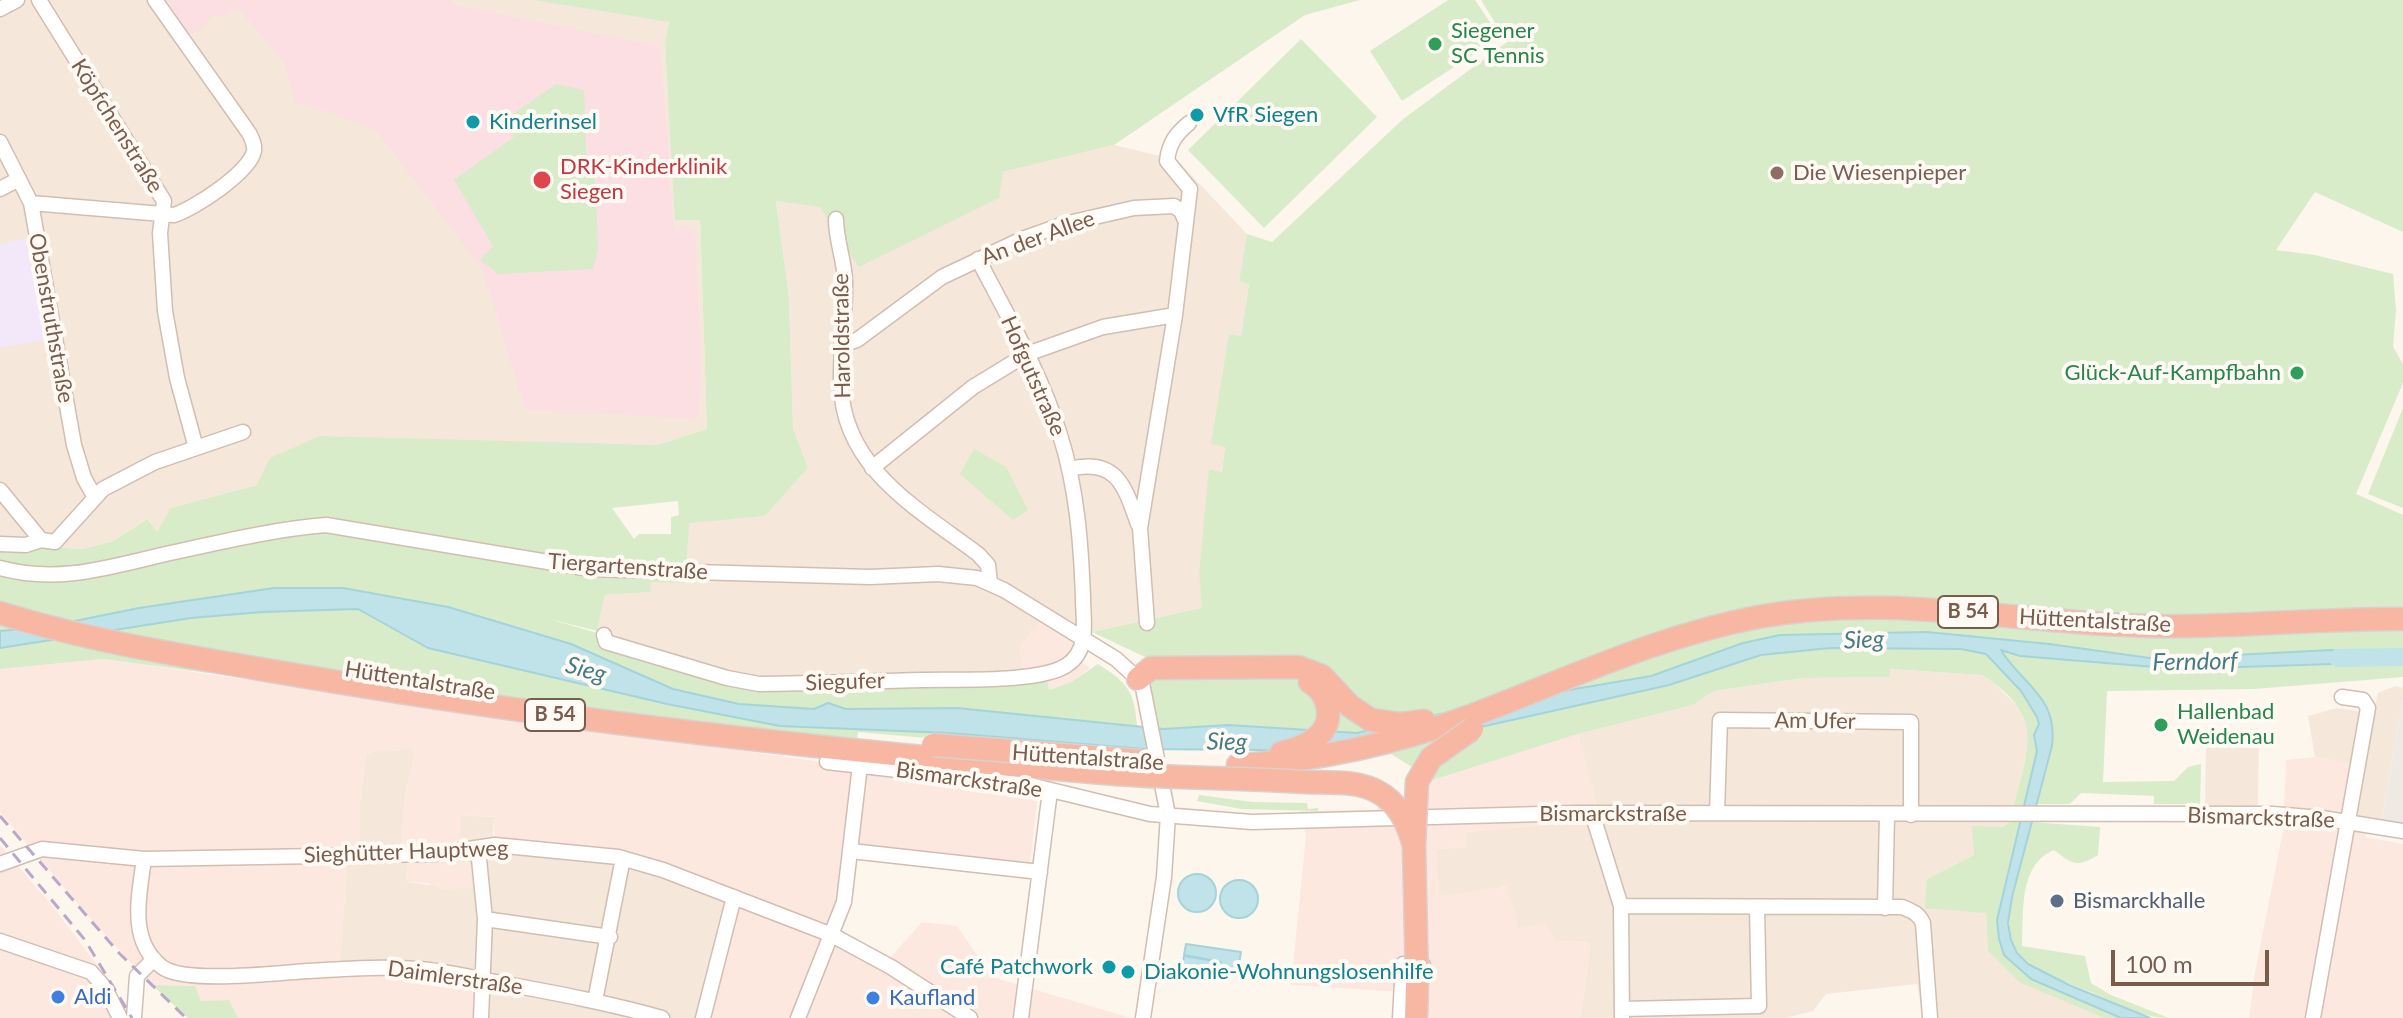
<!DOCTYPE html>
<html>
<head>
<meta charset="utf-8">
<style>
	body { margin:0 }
	#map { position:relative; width:2403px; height:1018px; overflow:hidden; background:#fdf6ec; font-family:Lato,sans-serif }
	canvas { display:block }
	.scale { position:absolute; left:2111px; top:950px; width:158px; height:36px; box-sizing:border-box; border:4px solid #7a5c4d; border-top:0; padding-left:10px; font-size:24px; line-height:28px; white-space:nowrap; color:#7a5c4d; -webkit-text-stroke:6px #fffaf3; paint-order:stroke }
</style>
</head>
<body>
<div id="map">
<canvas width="2403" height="1018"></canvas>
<div class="scale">100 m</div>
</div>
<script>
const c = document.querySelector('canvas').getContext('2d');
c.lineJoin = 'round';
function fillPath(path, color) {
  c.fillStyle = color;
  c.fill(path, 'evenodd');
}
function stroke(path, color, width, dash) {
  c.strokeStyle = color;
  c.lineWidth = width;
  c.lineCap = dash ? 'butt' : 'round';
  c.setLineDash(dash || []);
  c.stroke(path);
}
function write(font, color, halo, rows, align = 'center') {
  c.font = font + ' Lato,sans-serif';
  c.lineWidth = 8;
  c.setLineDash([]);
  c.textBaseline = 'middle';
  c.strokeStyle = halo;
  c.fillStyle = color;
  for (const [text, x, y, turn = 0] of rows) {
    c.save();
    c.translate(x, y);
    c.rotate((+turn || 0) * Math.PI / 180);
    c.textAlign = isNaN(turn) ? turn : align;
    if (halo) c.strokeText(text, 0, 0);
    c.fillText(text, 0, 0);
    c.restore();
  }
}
fillPath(new Path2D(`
	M0,0H673L665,42L676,220H700L707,429L657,445L257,485L172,508L157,533L146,519L113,541L83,549L0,544Z
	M1114,145L1177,160L1247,234L1239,281L1249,283L1241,337L1230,334L1212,444L1225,447L1222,472L1210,469L1199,573L1203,608L1092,632L1084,642L1022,676L758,684L597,631L605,595L650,592V582L689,522L765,516L808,468L793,428L789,297L776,201L820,206L1003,172Z
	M1889,669L1982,675L1994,683L2021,710L2028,731V747L2011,823L2002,827L1974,855L1927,879L1986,912L1988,951L2065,1001L2104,1018H1923L1917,984L1826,994L1813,1011L1786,1018H1581L1590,942L1556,941L1519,929L1506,887L1439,897L1436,849L1466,847V832L1600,820L1578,734L1693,705L1714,691L1803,678L1889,677Z
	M2395,686L2403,688V698L2382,821L2345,815L2352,764L2315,757L2308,716L2337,708L2373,713L2378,693Z
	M2259,728L2258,807L2205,806L2206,742Z
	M413,747L414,757L405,796L401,845L408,866L407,882L430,885L471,869L459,840L460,815L494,817L493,835L618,857L730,901L709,1018H481L339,969L348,855L360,845V801L366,754L381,749L395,751Z`), '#f5e8da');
fillPath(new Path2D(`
	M1046,617L1084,642L1076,658L1090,668L1071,682L1049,690L1022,676L1020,646L1031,631Z
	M103,659L1038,793L1029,873L853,852L834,932L889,959L922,922L957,926L992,977L1131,1018H709L730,901L663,870L495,845L494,817L460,815L459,840L471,869L472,888L442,889L427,883L407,882L408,866L401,845V831L405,796L414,757L413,748L395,751L381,749L366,754L360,801V845L348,856L339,969L484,980L481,1018H238L229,1001H201L194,986L152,985L95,924L0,812V669Z
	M1578,734L1601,820L1466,832L1467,847L1436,849L1439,896L1507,887L1519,928L1545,923L1556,941L1590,942L1581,1018H1401L1402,992L1291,985L1306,836L1300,811L1377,810L1378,803H1403L1433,780Z
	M2315,757L2352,763L2345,815L2370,819L2365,837L2403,844V1018H2249L2255,972L2283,831L2286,760Z
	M0,845L54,908L98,966L126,1018H0Z`), '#fde8e0');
fillPath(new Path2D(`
	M2403,698V824L2382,821Z`), '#efe9e4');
fillPath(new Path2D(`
	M27,239L45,340L0,347V244Z`), '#f3e8fa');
fillPath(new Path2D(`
	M163,0H449L455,5L660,47L674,229H695L701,374L697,419L525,409L483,270L377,131L329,112L295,103L284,62L238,8L220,17L217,13L207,20V25L188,36Z`), '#fbdfe3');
fillPath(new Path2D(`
	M533,0H1360L1305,15L1114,145L1003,172L999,198L859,267L820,207L776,201L789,297L793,428L808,468L765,516L689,523L685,583L651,582L650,592L605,595L597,631L549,619L604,635L727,678L1045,673L1049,690L1071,682L1098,664C1128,683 1135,692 1137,727L957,708L846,709L828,703L814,709L739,704L673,689L571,644L448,607L343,588H274L139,608L45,627L0,631V544L83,549L113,541L147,519L157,532L171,508L257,485L270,458L320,436L657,445L707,429L700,220H675L665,42L669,22ZM678,501L679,515L671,517V534H639L634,539L612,508Z
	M1448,0H1475L1500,37L1402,101L1370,51Z
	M1481,0H2403V232L2315,192L2276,250L2315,255L2393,274L2396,310L2393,347L2403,364V383L2356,494L2403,515V677L2254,689L2107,691L2103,782L2174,781L2188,767L2201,764L2200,804H2154V796L2081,793L2070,804H2036L2052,746L2037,717L2039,724L2034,735L2037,751L2003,891L1997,920L1999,939L2004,955L2031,979L2121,1018H2104L2019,982L1988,951L1986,913L1925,908L1927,879L1974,855L1972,826L2002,827L2011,822C2022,756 2054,721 1982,675L1890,669V677L1803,678L1714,691L1693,705L1578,734L1433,780L1357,733L1228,725L1163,729L1144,727L1145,657L1092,632L1202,608L1199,573L1209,469L1222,472L1225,447L1211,444L1229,334L1241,336L1249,284L1239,281L1247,234L1272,242L1402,120L1507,42Z
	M1301,39L1377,117L1264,228L1188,150Z
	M556,84L584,90L587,173L595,174L598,249L593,269L498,274L480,260L493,246L454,180L514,137L503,121Z
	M2403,408V508L2368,494Z
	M974,449L1006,467L1028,510L1013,520L960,474Z
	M358,609L428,648L667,704L780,726L949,733L1149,750L1158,790L850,759L103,659L0,669V648L191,618L262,612ZM858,732L1038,748L855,757Z
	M1199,795L1253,802L1307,803L1308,809L1318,808V811L1241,809L1197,801Z
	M2032,822L2100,827L2098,855C2077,868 2072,864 2054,850C2018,865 2024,913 2022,946L2085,956L2091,983L2111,995L2169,1018C2140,1018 2114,1002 2088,991C2068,983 2044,975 2027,962C1989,932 2024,860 2032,822Z
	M152,985L195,986L201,1001L229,1000L238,1018H188Z`), '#d8ecc9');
const water = new Path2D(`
	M274,588H343L448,607L571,644L673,689L739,704L814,709L828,703L846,709L957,708L1163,729L1228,725L1357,733L1475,706L1651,676L1743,643L1780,635L1927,632L2049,644L2157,659L2331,650L2361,654L2364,663L2179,669L2020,656L2001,650C2023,686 2058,696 2052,746L2012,897L2008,923L2011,940L2017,953L2028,964L2069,985L2150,1018H2121L2031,979L2004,955L1999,939L1997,920L2037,751L2034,735L2039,724L2037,717L2021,691L1986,654L1961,649L1830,648L1761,655L1669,685L1355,755L1259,750L1145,749L949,733L780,726L667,704L428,648L358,609L262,612L191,618L0,648V631L45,627L139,608Z
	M1178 893a19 19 0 1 1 38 0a19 19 0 1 1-38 0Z
	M1220 899a19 19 0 1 1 38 0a19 19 0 1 1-38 0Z
	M1186,944L1241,952L1237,976L1182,968L1184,956L1221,962L1184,955Z`);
fillPath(water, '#bfe3e8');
stroke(water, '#a5d3da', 2);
stroke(new Path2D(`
	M2338,658L2403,657`), '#bfe3e8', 18);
const minor = new Path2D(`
	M39,0L164,201L160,233L165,311L177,378L196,448
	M0,9L17,0
	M0,142L31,203L74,445L84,478L94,496
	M0,189L19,179
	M31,203L174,215C194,209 250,172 254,151C255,145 252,139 249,133L155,0
	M836,219C836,240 844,259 845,280C846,315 840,350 841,385C843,468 918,509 978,554L988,565L990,582
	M843,344L857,340L942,277L1022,239L1064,224L1134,208L1174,206L1181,211L1185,220
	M872,468L973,387L1027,354L1103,327L1175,315
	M1069,469C1117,457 1125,487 1138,524
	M0,490L41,540
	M41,540L55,542L103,489L155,462L243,432
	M0,544L26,545L41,540
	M0,568C62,585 115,565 175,552C225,541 276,529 326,525L590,569L870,577L938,574L977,578L1004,590L1116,659L1138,679L1143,688L1168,815L1164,877L1143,1018
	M1147,623L1140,528L1175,315L1190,189L1167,161C1169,143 1176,134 1189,123
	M604,635L606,642L727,678L759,684C813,684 868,681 923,680C957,679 1041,683 1067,665C1090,650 1083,621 1083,598C1081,543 1077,488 1060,435C1041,373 1008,317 978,259
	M827,762L1030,785L1150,814L1252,822L1578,813L2273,814L2322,818L2403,831
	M1592,813L1621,906L1622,1018
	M1717,813L1720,720L1911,722V815
	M478,849L485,919L481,1018
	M851,851L1040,872
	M144,859C139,896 128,941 162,967C184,984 276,973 307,971C343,969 380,966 417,969C444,970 473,978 501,983C555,993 609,1003 662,1018
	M0,864L42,849L144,859L435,854L495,845L618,857L663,870L832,935L891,967L970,1018
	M1621,906L1902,907C1912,911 1918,913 1923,923L1930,1018
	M1885,908L1887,815
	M485,919L610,937
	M0,941L91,972L105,988L120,1018
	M595,1001L623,858
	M1622,1009L1759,1006L1757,907
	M134,1018L137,976L154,959
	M703,1018L734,897
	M798,1018L844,902L860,765
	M1021,1018L1050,791
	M1400,1018L1403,964L1423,965
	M2313,1018L2368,708L2363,700L2342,697`);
const highway = new Path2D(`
	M0,613C109,647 224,662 337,682C595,725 855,753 1116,774
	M1138,679L1151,668L1298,667L1322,676L1350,706L1371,720L1400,724L1424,721
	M1281,753C1294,750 1307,746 1317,737C1336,722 1329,693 1310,682
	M1238,765C1319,761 1397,743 1473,715C1568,679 1658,636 1758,617C1880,594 2003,620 2125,625C2218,630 2310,618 2403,619
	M1416,1018L1417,983`);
stroke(minor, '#d1beb0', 17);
stroke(highway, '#dad1cd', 25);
stroke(minor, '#fff', 14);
stroke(highway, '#f7b7a3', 22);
stroke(new Path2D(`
	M0,816L119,953L186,1018
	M0,838L85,940L132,1018`), '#b9a8c9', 3, [12, 8]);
const highwayBridge = new Path2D(`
	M933,745L1141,761
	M1116,774C1179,778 1242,778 1305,782C1329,783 1357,780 1378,792C1399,803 1408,824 1414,846
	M1417,983L1414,846L1417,782L1431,758L1472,729`);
stroke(highwayBridge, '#dad1cd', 25, []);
stroke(highwayBridge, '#f7b7a3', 22);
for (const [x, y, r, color] of [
	[1435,44,8,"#2e9e5b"],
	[1197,115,8,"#0f9aa8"],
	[473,122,8,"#0f9aa8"],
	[1777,173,8,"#8d6e63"],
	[542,180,10,"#e0444e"],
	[2297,373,8,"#2e9e5b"],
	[2161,725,8,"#2e9e5b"],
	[2057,901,8,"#5c6f8a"],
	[1109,967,8,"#0f9aa8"],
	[1128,972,8,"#0f9aa8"],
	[58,997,8,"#3f7fe0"],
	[873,998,8,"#3f7fe0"]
]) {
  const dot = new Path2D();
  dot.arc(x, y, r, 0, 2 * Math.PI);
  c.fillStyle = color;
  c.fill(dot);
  stroke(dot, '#fffaf3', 3);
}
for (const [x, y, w] of [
	[1968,612,60],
	[555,715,60]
]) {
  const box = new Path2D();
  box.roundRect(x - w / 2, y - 16, w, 32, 6);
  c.fillStyle = '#fffaf3';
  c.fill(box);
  stroke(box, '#7a5c4d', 2);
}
write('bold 20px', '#7a5c4d', null, [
	["B 54",1968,612],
	["B 54",555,715]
]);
write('22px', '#27864d', '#fffaf3', [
	["Siegener",1451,31],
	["SC Tennis",1451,56],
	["Glück-Auf-Kampfbahn",2281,373,"right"],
	["Hallenbad",2177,712],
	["Weidenau",2177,737]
], 'left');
write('22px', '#0d838f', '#fffaf3', [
	["VfR Siegen",1213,115],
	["Kinderinsel",489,122],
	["Café Patchwork",1093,967,"right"],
	["Diakonie-Wohnungslosenhilfe",1144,972]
], 'left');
write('22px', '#7a5c4d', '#fffaf3', [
	["Köpfchenstraße",117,126,58],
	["An der Allee",1038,238,-20],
	["Obenstruthstraße",51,318,80],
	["Haroldstraße",842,336,-91],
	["Hofgutstraße",1033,376,66],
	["Tiergartenstraße",628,567,4],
	["Hüttentalstraße",2095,621,3],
	["Hüttentalstraße",420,681,9],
	["Siegufer",845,682,-2],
	["Am Ufer",1815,721,1],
	["Hüttentalstraße",1088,758,4],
	["Bismarckstraße",969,780,8],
	["Bismarckstraße",1613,814],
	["Bismarckstraße",2261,818,2],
	["Sieghütter Hauptweg",406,852,-2],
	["Daimlerstraße",455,978,8]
]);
write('22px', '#be3a42', '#fffaf3', [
	["DRK-Kinderklinik",560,167],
	["Siegen",560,192]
], 'left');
write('22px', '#785e54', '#fffaf3', [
	["Die Wiesenpieper",1793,173]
], 'left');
write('22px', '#4e5e75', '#fffaf3', [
	["Bismarckhalle",2073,901]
], 'left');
write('22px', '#366cbe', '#fffaf3', [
	["Aldi",74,997],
	["Kaufland",889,998]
], 'left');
write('italic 24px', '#437c86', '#fffaf3', [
	["Sieg",1864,640,-2],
	["Ferndorf",2195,662,-1],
	["Sieg",586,670,16],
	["Sieg",1227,742,1]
]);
</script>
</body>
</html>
